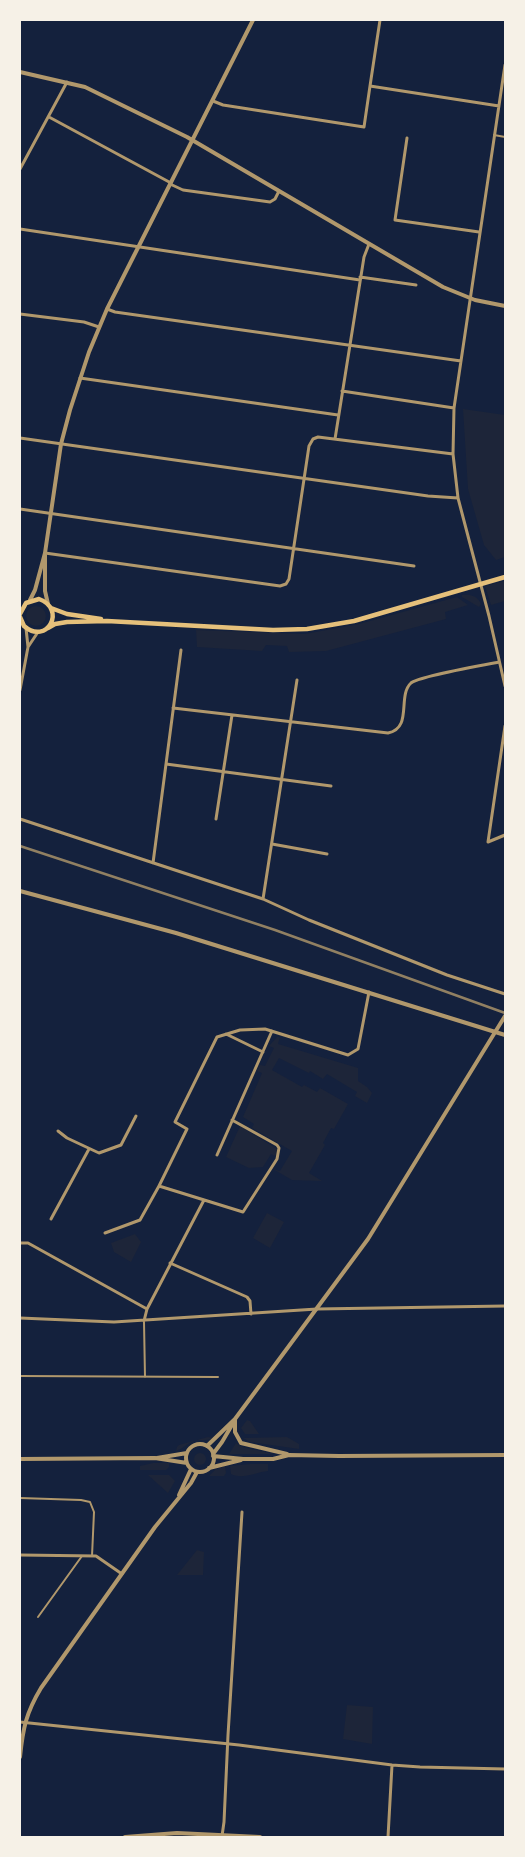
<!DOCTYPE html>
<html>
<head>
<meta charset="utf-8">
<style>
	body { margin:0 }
	#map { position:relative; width:525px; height:1857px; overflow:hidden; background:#14213d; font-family:"Noto Serif",serif }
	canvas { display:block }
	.frame { position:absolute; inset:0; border:21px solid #f6f1e7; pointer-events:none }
</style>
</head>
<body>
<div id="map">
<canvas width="525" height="1857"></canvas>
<div class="frame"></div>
</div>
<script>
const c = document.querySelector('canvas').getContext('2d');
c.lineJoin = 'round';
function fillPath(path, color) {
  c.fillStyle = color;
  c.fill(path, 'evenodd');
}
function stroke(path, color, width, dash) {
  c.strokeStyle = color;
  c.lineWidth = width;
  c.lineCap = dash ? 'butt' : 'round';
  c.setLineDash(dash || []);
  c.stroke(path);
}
fillPath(new Path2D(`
	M463,409L505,415V557L496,560L484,545L468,489Z
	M505,581V601L491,605L485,586Z
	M462,595C470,594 478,596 481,604L479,607L462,597Z
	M457,597L468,605L445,612L446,619L326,651L289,652L287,646L266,645L262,651L197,647L196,630L305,634L359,624Z
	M26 616a10 10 0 1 1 20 0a10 10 0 1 1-20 0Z
	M277,1037H280L278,1044L358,1068V1081L367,1087L372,1093L367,1103L355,1096L357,1092L327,1074L323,1079L310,1071L309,1073L279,1058L272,1070L302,1087L304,1085L317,1092L320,1088L348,1104L334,1129L331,1128L323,1143L325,1145L309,1173L322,1181L292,1180L273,1169L280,1171L292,1151L252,1128L254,1124L243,1117L262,1073L257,1071L260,1065L265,1066L274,1048L269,1046Z
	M240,1126L277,1149V1154L275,1156L271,1154L263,1167L249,1168L226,1157Z
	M267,1213L284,1222L270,1248L253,1238Z
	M135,1234L141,1242L131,1262L114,1252L111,1243Z
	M247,1420L250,1421L259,1434H245L241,1428Z
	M208,1437L214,1438C206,1442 199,1438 192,1442C186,1444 183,1449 176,1451L177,1447L179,1445Z
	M287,1437L299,1444V1449L250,1442L243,1438Z
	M236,1443L243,1447L274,1454H229Z
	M194 1459a6 6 0 1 1 12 0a6 6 0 1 1-12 0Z
	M153,1463H169V1467L166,1470H140V1466Z
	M250,1464H268V1471C256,1472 243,1480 231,1474L230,1466Z
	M225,1466L226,1473L224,1476H209L216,1469Z
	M148,1475H169L175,1481L168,1493Z
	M197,1550L204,1552L203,1575H177Z
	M347,1705L373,1707L372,1744L343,1739Z`), '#1d2539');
stroke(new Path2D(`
	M494,135L505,137
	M144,1322L145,1377
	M20,1376L218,1377
	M20,1498L81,1500L90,1502L94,1512L92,1556
	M38,1617L82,1556`), '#b1986c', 2);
stroke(new Path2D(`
	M380,20L370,86L499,106
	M505,65L454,408L453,454L458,498L489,616L505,686
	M213,101L223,105L364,127L370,86
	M49,117L171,183
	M407,138L395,220L479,232
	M20,169L67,82
	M170,184L183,190L270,202L275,199L279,191
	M20,229L360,280
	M360,277L416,285
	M107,309L115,312L461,361
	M20,314L84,322L99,327
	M80,378L338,415
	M342,391L454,408
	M20,438L428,496L458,498
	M335,439L364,257L369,244
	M20,509L414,566
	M45,553L280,586L286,584L289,579L309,446L313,439L318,437L453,454
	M28,647L38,632
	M20,690L28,647L26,628
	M173,708L388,733C413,728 397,696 411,683C419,676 485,665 499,662
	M166,764L331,786
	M20,819L263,899L309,920L447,975L505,994
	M216,819L232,715
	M488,842L505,726
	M488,842L505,835
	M272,844L327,854
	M153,863L181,650
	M263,899L297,680
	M226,1034L263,1052
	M232,1120L277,1145L279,1148L277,1159L243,1212L159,1186L187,1129L175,1122L217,1037L240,1030L265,1029L348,1055L358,1049L369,992
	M58,1131L67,1138L99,1153L121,1145L136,1116
	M217,1155L272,1031
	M51,1219L89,1149
	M105,1233L140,1220L159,1186
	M20,1243H28L147,1309
	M170,1263L247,1297L250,1301L251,1314
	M20,1318L114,1322L317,1309L505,1306
	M144,1321L147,1309L204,1200
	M20,1555L96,1556L122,1574
	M20,1722L239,1745L392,1765L420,1767L505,1769
	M222,1836L224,1822L228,1735L242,1512
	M388,1837L392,1765`), '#b1986c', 3);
stroke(new Path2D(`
	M20,72L85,87L187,137L443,287L475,300L505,306
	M45,555V591L48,604
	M30,600L35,590L45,553L61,444L70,410L89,352L107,309L253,20
	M20,891L176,933L505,1035
	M235,1419V1432L241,1443L287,1454
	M186 1458a14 14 0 1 1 28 0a14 14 0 1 1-28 0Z
	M207,1446L235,1419L368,1239L505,1016
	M213,1454L222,1442L232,1425
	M213,1456L243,1459H273L289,1455L339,1456L505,1455
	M157,1458L187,1453
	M20,1459L155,1458L187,1463
	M209,1468L241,1460
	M179,1495L191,1469
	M20,1757C23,1728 26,1713 41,1688L155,1527L191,1483L197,1472
	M125,1837L177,1833L260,1837`), '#b1986c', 4);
stroke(new Path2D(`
	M51,608L67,614L101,619
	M20,614L26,603L39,599C67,609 47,646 24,626L20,617
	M48,628L55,624L67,622L107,621L273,630L307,629L354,621L505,577`), '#e5c07b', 4.5);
stroke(new Path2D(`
	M20,846L275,930L505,1013`), '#918062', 2.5);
</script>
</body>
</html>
